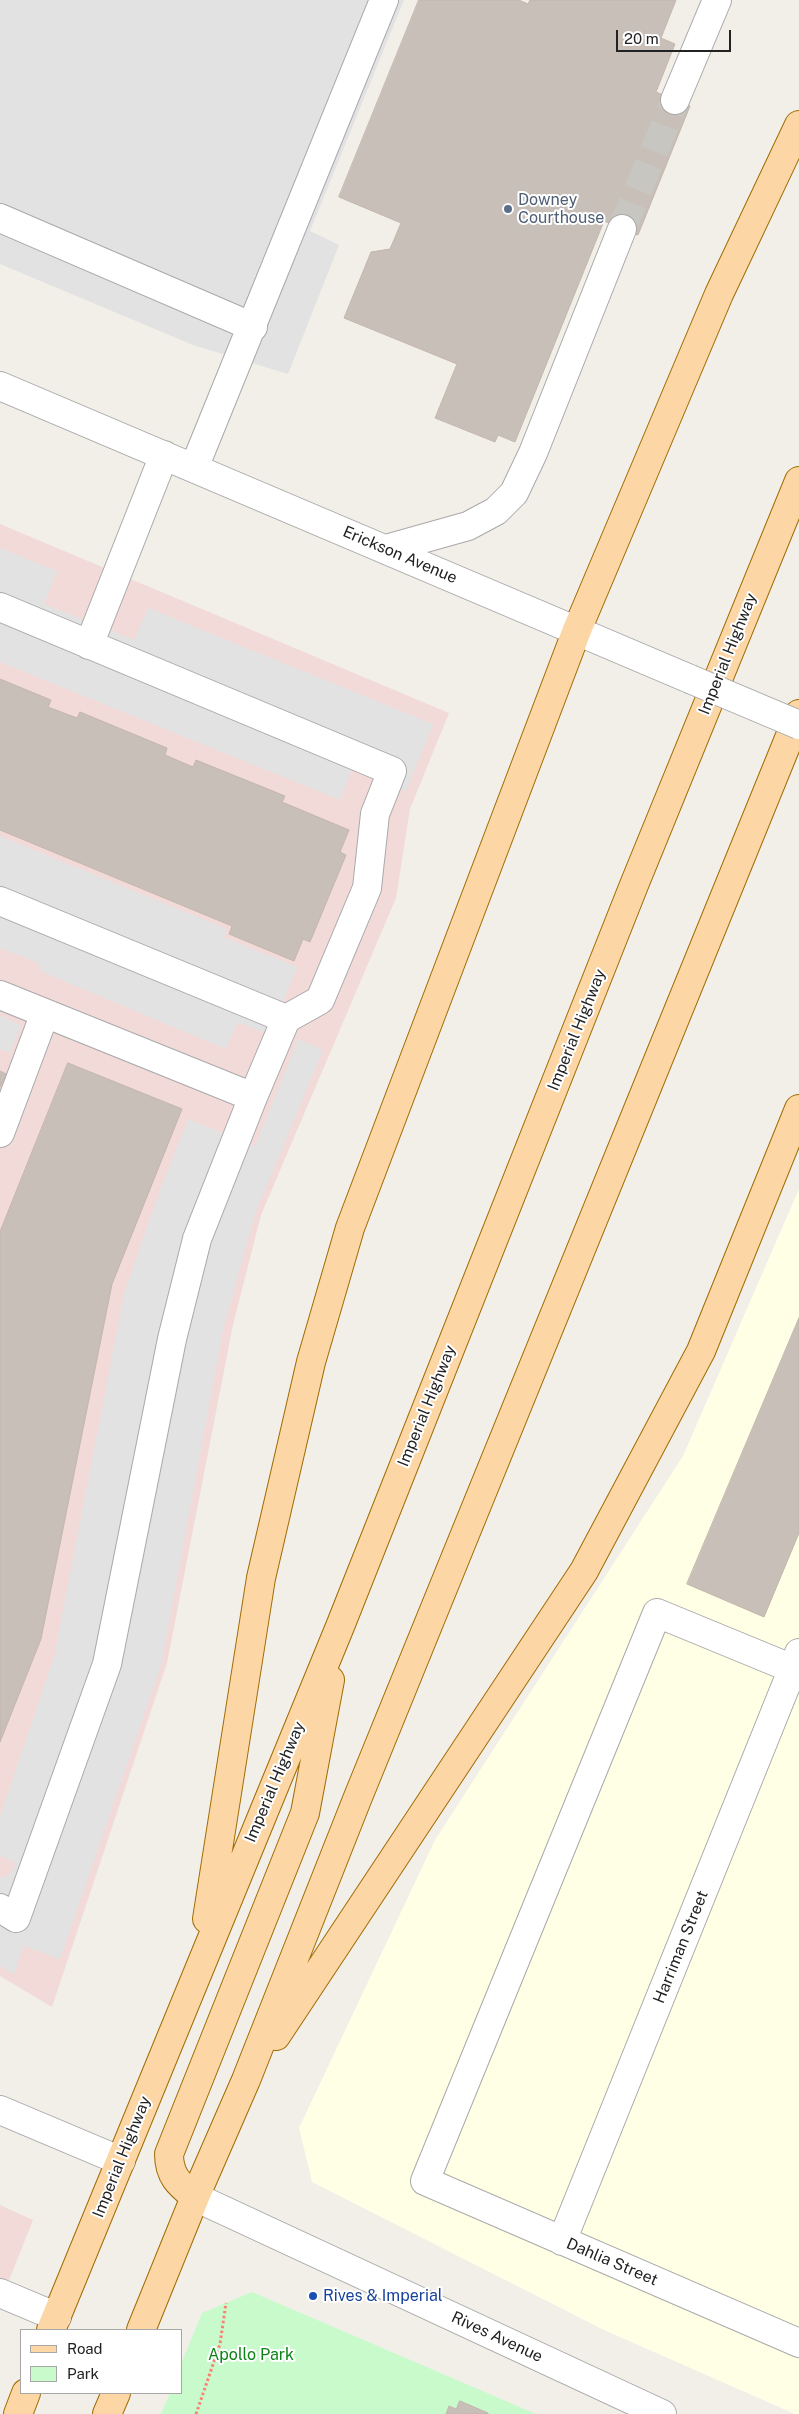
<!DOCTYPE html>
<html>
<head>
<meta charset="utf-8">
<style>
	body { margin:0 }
	#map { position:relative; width:799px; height:2414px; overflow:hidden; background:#f2efe9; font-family:"Public Sans",sans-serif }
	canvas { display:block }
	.legend { position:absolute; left:20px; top:2329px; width:162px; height:65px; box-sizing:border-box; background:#fff; border:1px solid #a7a7a7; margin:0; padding:6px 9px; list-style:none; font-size:15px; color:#222 }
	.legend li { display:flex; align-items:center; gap:10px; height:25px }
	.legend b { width:25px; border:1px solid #a7a7a7 }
	.scale { position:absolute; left:616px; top:30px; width:115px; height:22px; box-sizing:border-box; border:2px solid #222; border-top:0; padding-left:6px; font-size:15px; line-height:18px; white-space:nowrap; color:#222; -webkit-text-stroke:4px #fff; paint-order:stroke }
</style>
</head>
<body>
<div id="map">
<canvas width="799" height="2414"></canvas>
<ul class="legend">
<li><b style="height:6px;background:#fcd6a4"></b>Road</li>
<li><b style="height:14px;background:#c8facc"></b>Park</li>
</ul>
<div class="scale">20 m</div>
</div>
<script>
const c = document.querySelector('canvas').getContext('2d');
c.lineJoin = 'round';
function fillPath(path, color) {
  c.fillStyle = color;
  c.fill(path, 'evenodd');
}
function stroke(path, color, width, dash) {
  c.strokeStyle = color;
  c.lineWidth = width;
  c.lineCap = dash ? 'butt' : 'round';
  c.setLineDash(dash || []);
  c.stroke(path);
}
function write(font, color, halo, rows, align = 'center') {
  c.font = font + ' "Public Sans",sans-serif';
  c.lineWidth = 4;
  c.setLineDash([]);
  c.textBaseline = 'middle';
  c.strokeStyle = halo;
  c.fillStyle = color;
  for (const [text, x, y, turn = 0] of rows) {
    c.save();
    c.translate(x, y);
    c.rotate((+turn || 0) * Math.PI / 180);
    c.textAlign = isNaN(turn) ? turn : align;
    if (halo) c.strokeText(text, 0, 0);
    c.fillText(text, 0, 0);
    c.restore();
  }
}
fillPath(new Path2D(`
	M0,524L449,713L410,809L396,898L261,1215L233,1325L167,1663L52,2007L0,1976Z
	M0,2205L33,2220L0,2303Z`), '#f2dad9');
fillPath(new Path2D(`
	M799,1189V2414H795L604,2330L312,2182L299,2128L435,1840L683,1456Z`), '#ffffe5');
fillPath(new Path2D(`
	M252,2292L536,2414H161L170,2393H181V2364L202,2313Z`), '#c8facc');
fillPath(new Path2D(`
	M0,0H404L310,231L339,245L288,374L193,345L0,264Z
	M0,548L57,571L44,604L134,640L148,608L433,724L406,791L352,769L340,800L0,662Z
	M0,836L227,929L224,937L297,967L270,1035L238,1022L226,1049L40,971L38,963L0,948Z
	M0,1016L21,1025L10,1053L0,1049Z
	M298,1039L323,1050L255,1214L223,1329L161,1665L60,1959L23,1946L14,1975L0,1966V1877L8,1876L15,1866L13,1861L0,1856V1816L54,1657L124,1294L160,1190L188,1119L255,1146Z`), '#e2e2e2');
const building = new Path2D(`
	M419,0H519L528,4L530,0H676L661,38L675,44L656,92L690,106L638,235L604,221L515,442L498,435L495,442L435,418L457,364L344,318L371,252L390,249L401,223L339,197Z
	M0,679L51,700L48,707L77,718L80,712L167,748L165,755L193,767L196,760L285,796L282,802L349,830L340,852L346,855L310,942L303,939L294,961L229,934L232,926L0,830Z
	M68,1063L182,1109L112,1284L41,1639L0,1742V1232Z
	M0,1071L6,1074L0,1087Z
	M799,1318V1533L764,1617L687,1584Z
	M460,2401L488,2413V2414H446L449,2406L456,2409Z`);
fillPath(building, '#c7bfb8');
stroke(building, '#c4b6ab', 1);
stroke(new Path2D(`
	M622,229L675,100`), '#c8c6c1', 28, [28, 14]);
const minor = new Path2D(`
	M675,100L717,0
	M0,218L253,327
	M0,386L690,679
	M194,468L384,0
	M386,549L468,526L496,511L514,493L533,453L622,229
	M0,607L392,771L375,814L367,888L320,1000L286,1019L0,901
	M89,645L164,455
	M0,995L253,1097L197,1239L172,1339L107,1664L16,1918L0,1908
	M253,1097L286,1019
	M0,1133L45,1013
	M793,1669L657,1613L425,2181L799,2343
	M0,2110L121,2161
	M195,2197L662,2414
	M562,2241L799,1653
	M0,2293L57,2317`);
const major = new Path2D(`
	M207,1919L261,1578L311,1362L350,1228L577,630L719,294L799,125
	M276,2036L584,1571L701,1351L799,1109
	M195,2197C179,2184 169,2176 169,2154L305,1813L330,1680
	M51,2330L341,1624L634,885L799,481
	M141,2330L195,2197L246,2080L358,1797L799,714
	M18,2414L26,2393
	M107,2414L116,2393`);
stroke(minor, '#a9a9a9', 30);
stroke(major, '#a06b00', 30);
stroke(new Path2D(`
	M196,2414L220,2344L226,2303`), '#fa8072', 3, [2.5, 2.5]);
stroke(minor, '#fff', 28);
stroke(major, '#fcd6a4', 28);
const minorBridge = new Path2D(`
	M690,679L799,725`);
stroke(minorBridge, '#a9a9a9', 30, []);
stroke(minorBridge, '#fff', 28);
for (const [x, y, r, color] of [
	[508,209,5,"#5c6f8a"],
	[313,2296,5,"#1a4fb4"]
]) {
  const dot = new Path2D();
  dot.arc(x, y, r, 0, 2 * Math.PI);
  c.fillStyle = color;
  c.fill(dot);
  stroke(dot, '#fff', 2);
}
write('16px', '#4e5e75', '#fff', [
	["Downey",518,200],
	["Courthouse",518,218]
], 'left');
write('16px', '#222', '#fff', [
	["Erickson Avenue",400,555,23],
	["Imperial Highway",728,654,-68],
	["Imperial Highway",577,1030,-68],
	["Imperial Highway",427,1406,-68],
	["Imperial Highway",275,1782,-67],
	["Harriman Street",681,1947,-68],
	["Imperial Highway",122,2157,-68],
	["Dahlia Street",612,2262,23],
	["Rives Avenue",497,2337,25]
]);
write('16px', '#164399', '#fff', [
	["Rives & Imperial",323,2296]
], 'left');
write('16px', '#0c8416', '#fff', [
	["Apollo Park",251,2355]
]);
</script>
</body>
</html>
